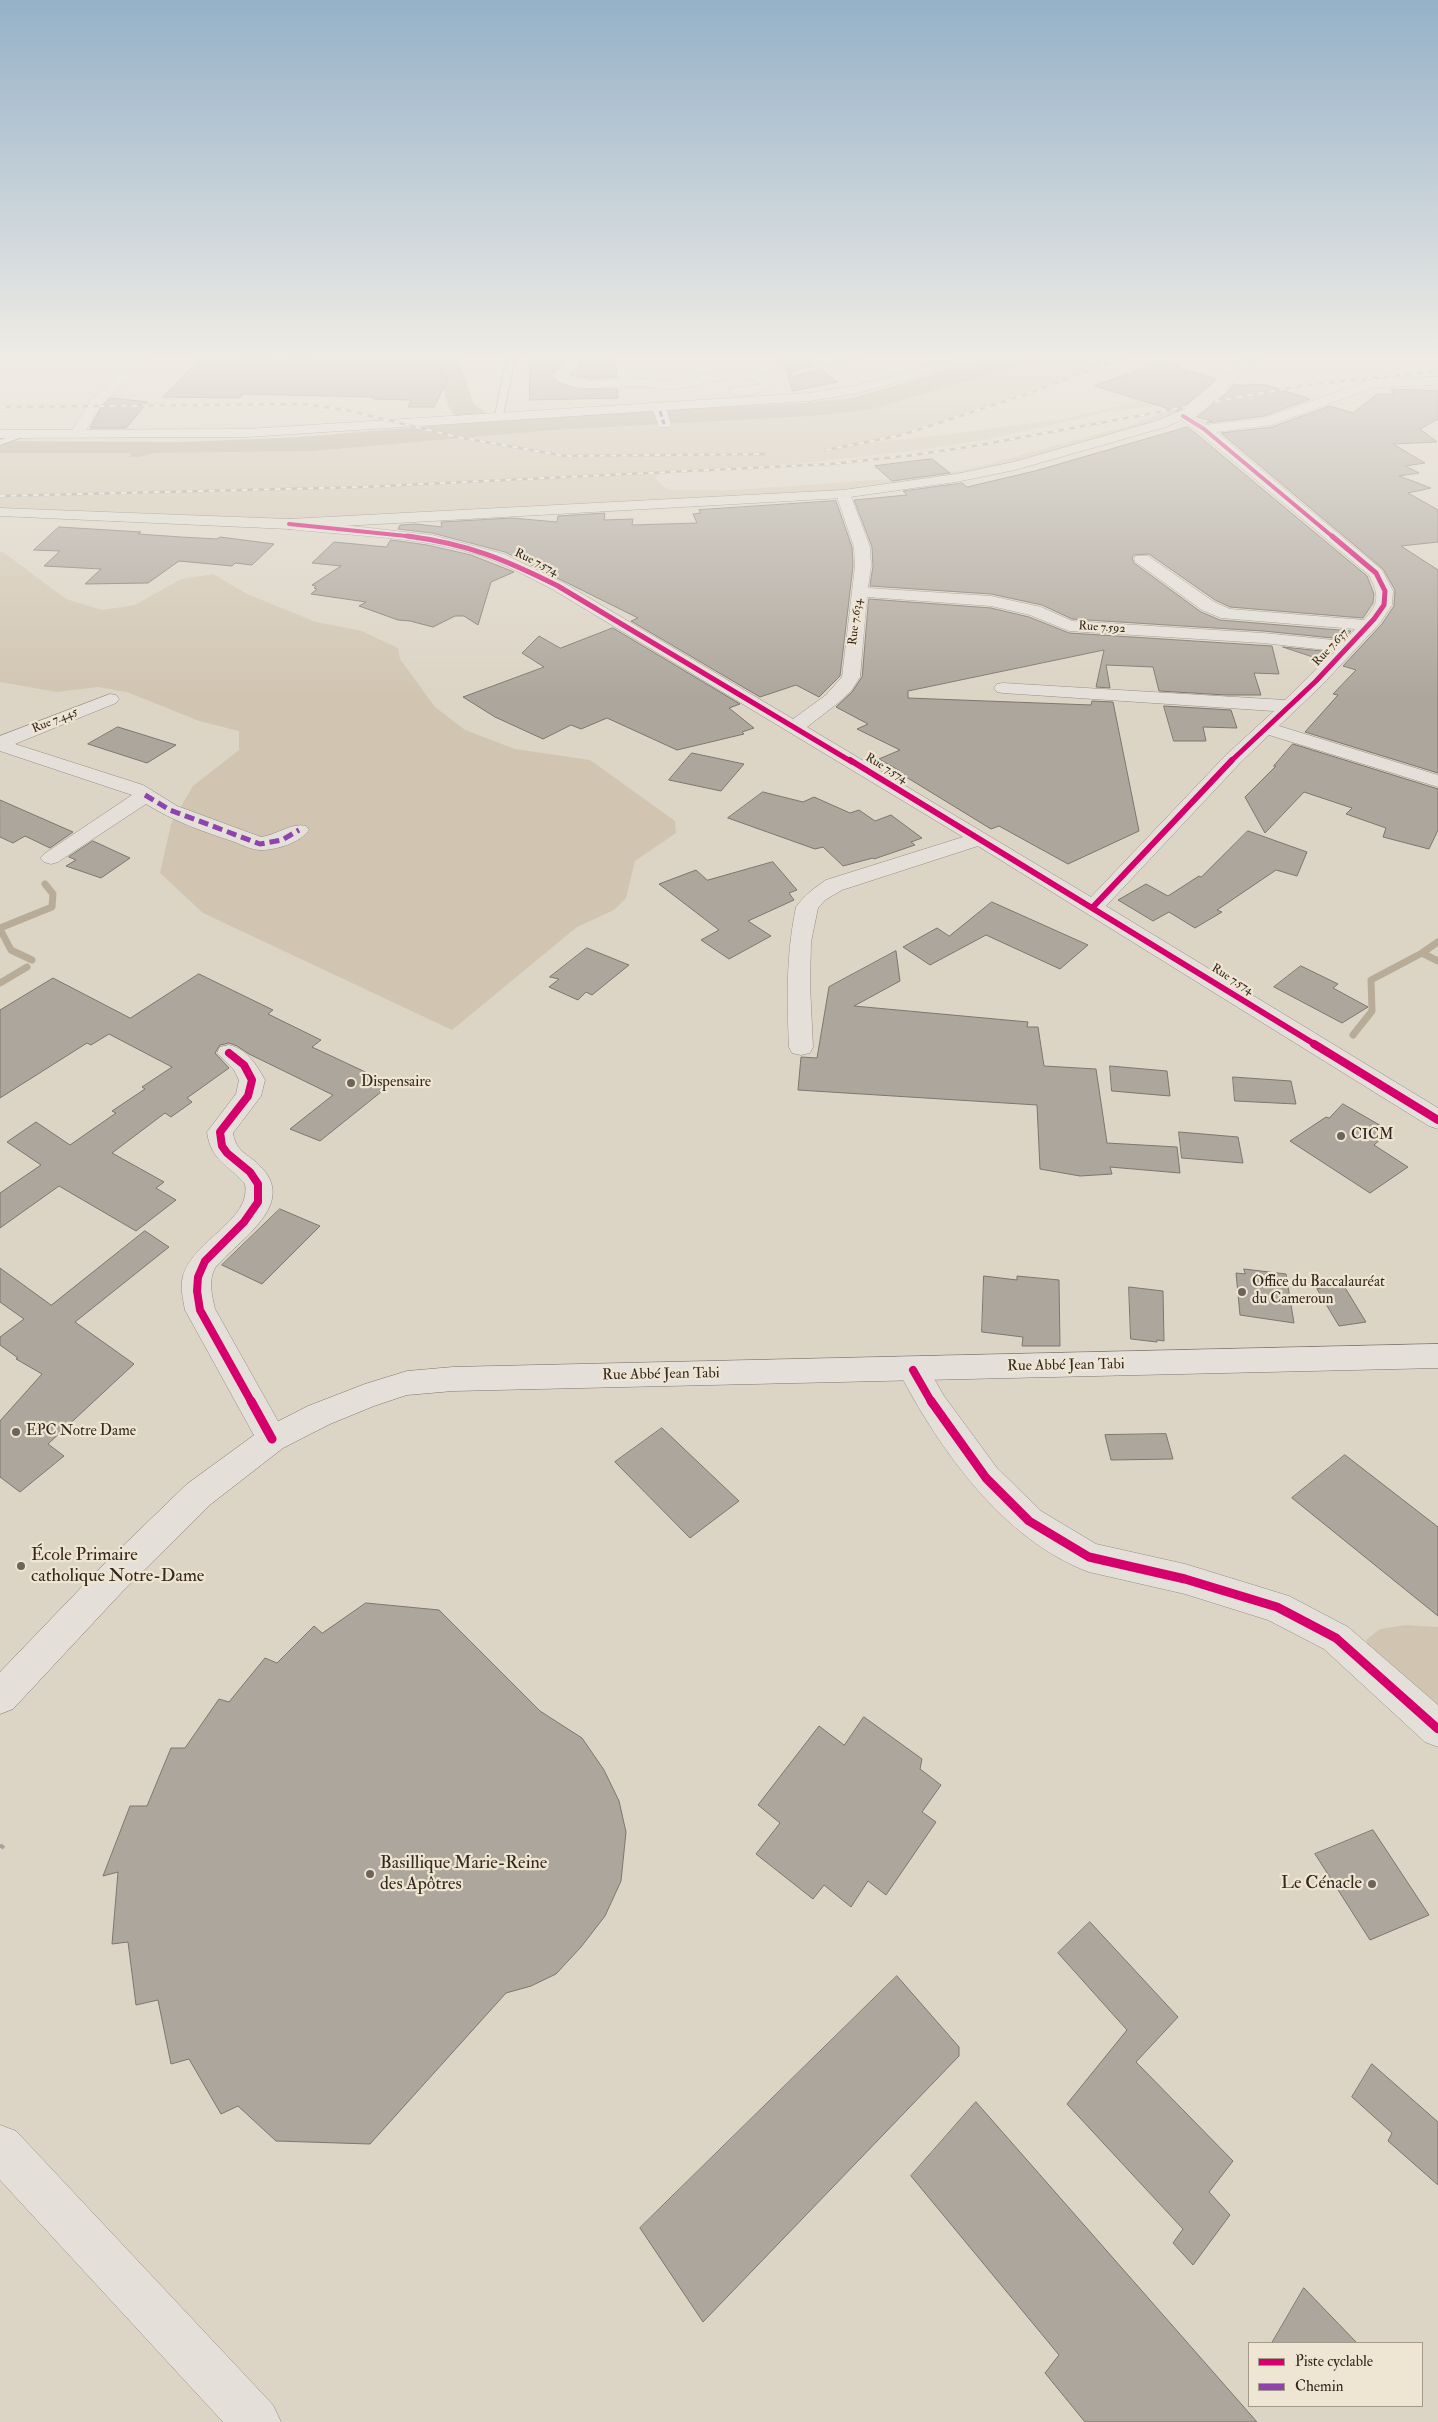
<!DOCTYPE html>
<html>
<head>
<meta charset="utf-8">
<style>
	body { margin:0 }
	#map { position:relative; width:1438px; height:2422px; overflow:hidden; background:#dcd4c5; font-family:"IM FELL Double Pica",serif }
	canvas { display:block }
	.legend { position:absolute; left:1248px; top:2342px; width:175px; height:65px; box-sizing:border-box; background:#efe5d3; border:1px solid #a4998b; margin:0; padding:6px 9px; list-style:none; font-size:15px; color:#34271f }
	.legend li { display:flex; align-items:center; gap:10px; height:25px }
	.legend b { width:25px; border:1px solid #a4998b }
</style>
</head>
<body>
<div id="map">
<canvas width="1438" height="2422"></canvas>
<ul class="legend">
<li><b style="height:6px;background:#d6006c"></b>Piste cyclable</li>
<li><b style="height:6px;background:#8e44ad"></b>Chemin</li>
</ul>
</div>
<script>
const c = document.querySelector('canvas').getContext('2d');
c.lineJoin = 'round';
function fillPath(path, color) {
  c.fillStyle = color;
  c.fill(path, 'evenodd');
}
function stroke(path, color, width, dash) {
  c.strokeStyle = color;
  c.lineWidth = width;
  c.lineCap = dash ? 'butt' : 'round';
  c.setLineDash(dash || []);
  c.stroke(path);
}
function write(font, color, halo, rows, align = 'center') {
  c.font = font + ' "IM FELL Double Pica",serif';
  c.lineWidth = 4.5;
  c.setLineDash([]);
  c.textBaseline = 'middle';
  c.strokeStyle = halo;
  c.fillStyle = color;
  for (const [text, x, y, turn = 0] of rows) {
    c.save();
    c.translate(x, y);
    c.rotate((+turn || 0) * Math.PI / 180);
    c.textAlign = isNaN(turn) ? turn : align;
    if (halo) c.strokeText(text, 0, 0);
    c.fillText(text, 0, 0);
    c.restore();
  }
}
fillPath(new Path2D(`
	M1048,358H1122L1027,394L902,435L857,444L953,434L1068,418L1123,405L1162,391L1200,403L1192,410L1015,466L873,491L289,524L0,512V453H132L129,457H141L154,453L314,451L555,430L814,416L869,410ZM1172,403L1158,415L1135,424L977,467L922,477L732,490H668L655,478L662,471L804,463L918,450L985,440L1108,412Z
	M0,552H3L66,599L102,610L135,605L181,579L213,574L247,594L316,622L362,631L398,648L400,659L435,707L465,730L515,749L590,760L675,821L676,833L635,861L626,898L614,910L577,927L452,1030L203,913L160,873L171,824L193,786L239,750V731L199,721L127,692L98,687L57,692L0,682Z
	M1406,1625L1438,1627V1715L1372,1658L1366,1640L1380,1629Z`), '#d1c5b1');
fillPath(new Path2D(`
	M998,358H1048L869,410L814,416L555,430L314,451L154,453L141,457H129L131,453H0V441L182,442L301,437L548,416L802,403L852,398L962,366Z`), '#b8ac99');
stroke(new Path2D(`
	M0,928L52,907L53,894L45,884
	M0,929L11,950L32,960
	M1424,954L1438,961
	M0,983L27,967
	M1353,1035L1372,1011L1371,980L1422,953L1438,942`), '#b8ac99', 7);
fillPath(new Path2D(`
	M434,358H458L474,404L499,422L502,428L499,434C480,438 459,423 449,408Z`), '#b8ac99');
const building = new Path2D(`
	M282,358L351,360L352,358H436L433,367H445L440,376L449,377L434,407H408L411,400L373,399L374,397L243,394L240,398L163,397L199,360Z
	M530,358H565L566,362L551,375L559,383L580,389H617L618,398L530,400Z
	M581,358H615L617,377L591,379L570,375L579,369Z
	M782,358H806L814,364L788,372L793,377L822,370L838,382L793,391Z
	M1159,362L1217,379L1184,407L1176,411L1095,386Z
	M1234,384L1244,386L1247,384L1266,385L1310,399L1264,416L1206,423L1212,421L1197,417L1226,394Z
	M1391,389L1438,391V419L1420,429L1437,442L1393,444L1425,463L1405,466L1419,473L1399,476L1431,488L1408,493L1438,510V542L1401,546L1438,570V773L1305,732L1338,695L1333,694L1356,670L1343,666L1382,624L1394,606L1395,590L1383,569L1221,433L1272,427L1330,406L1353,413L1377,394H1394Z
	M111,398L148,402L126,428H90L102,406Z
	M1188,427L1367,576L1374,594L1373,603L1363,618L1230,607L1215,600L1149,554L1134,555L1132,558L1134,563L1201,612L1220,620L1351,631L1343,639L1263,631L1072,619L1042,605L991,594L870,586L873,566L872,547L854,500L907,495L903,491L962,483L967,487L1035,471Z
	M932,459L950,473L892,481L875,466Z
	M836,501L852,547L853,566L840,676L819,697L796,685L760,697L631,621L638,618L505,552L432,533L398,529L400,525L416,524L442,527L441,522L512,518L557,522L558,516L605,513L604,520L633,519L632,525L697,523L693,514L701,513L699,510Z
	M59,527L141,532L138,534L181,537L217,539L220,537L274,544L252,565L235,563L232,566L179,561L148,583L85,584L101,569L44,566L60,551L34,550Z
	M391,540L427,545L471,555L514,572L491,582L478,625L464,616H455L433,627L410,621L398,620L359,606L366,602L311,594L317,589L314,588L316,586L312,585L341,566L312,563L334,542L386,547Z
	M869,599L991,608L1029,617L1069,633L1272,646L1279,674L1254,673L1261,695H1226L1159,691L1153,667L1106,665L1110,688L1096,687L1104,650L908,691V698L1091,705L1092,701L1113,702L1139,831L1068,864L999,826L991,829L898,772L900,771L879,759L900,750L857,729L868,724L836,707L852,692L862,677Z
	M613,628L740,704L729,708L754,728L742,732L744,734L677,750L607,718L581,729L571,725L543,739L495,717L463,697L544,667L522,653L539,636L560,648Z
	M1283,647L1331,652L1323,660Z
	M1164,706L1231,710L1237,728L1203,727L1206,741H1174Z
	M118,727L176,745L147,763L88,744Z
	M1293,744L1438,789V830L1429,849L1383,837L1386,828L1346,814L1352,808L1304,792L1265,833L1245,797L1276,766H1274Z
	M692,753L744,764L721,791L669,780Z
	M763,792L803,802L814,797L850,813L859,810L875,821L891,815L922,838L911,842L915,845L874,859L873,858L843,866L823,847L815,849L728,818Z
	M0,800L73,832L50,848L25,836L13,843L0,837Z
	M1248,831L1307,852L1297,876L1276,870L1217,910L1222,912L1195,928L1169,912L1153,921L1118,900L1146,884L1168,896L1199,876L1201,877Z
	M93,841L130,858L101,878L66,866L76,860L69,857Z
	M773,862L797,890L789,893L794,900L748,921L771,936L729,959L701,940L719,930L659,884L696,870L707,880Z
	M992,902L1088,945L1060,969L986,935L930,965L903,947L937,928L949,936Z
	M587,948L629,965L592,995L586,992L578,1000L549,987L559,979L550,977Z
	M896,951L900,981L854,1006L1028,1022L1027,1027H1038L1044,1066L1096,1069L1107,1143L1177,1147L1180,1173L1110,1167L1112,1174L1080,1176L1040,1169L1037,1105L798,1090L801,1057L817,1058L829,987Z
	M1301,966L1338,984L1333,988L1368,1007L1342,1023L1274,987Z
	M199,974L273,1010L268,1014L321,1040L312,1047L391,1084L320,1141L290,1129L333,1095L249,1054L237,1046L229,1043L220,1045L215,1053L229,1068L187,1098L192,1102L171,1117L165,1113L112,1153L164,1182L156,1188L176,1200L136,1231L59,1186L0,1228V1193L41,1165L7,1142L36,1122L70,1145L116,1113L112,1111L145,1089L142,1087L172,1067L109,1034L91,1045L87,1043L0,1098V1010L53,978L130,1018Z
	M1110,1066L1167,1071L1170,1096L1112,1091Z
	M1233,1077L1291,1081L1296,1104L1235,1101Z
	M1343,1104L1390,1131L1374,1145L1408,1167L1370,1193L1290,1141L1326,1117L1329,1118Z
	M1179,1132L1238,1137L1243,1163L1182,1158Z
	M280,1209L320,1226L262,1284L222,1265Z
	M145,1231L169,1247L75,1322L134,1364L48,1444L64,1456L20,1492L0,1477V1421L42,1374L16,1359L18,1358L0,1345V1337L24,1319L0,1302V1268L51,1305Z
	M1244,1269L1286,1274L1294,1323L1240,1315L1236,1273L1245,1274Z
	M984,1276L1017,1280V1276L1059,1280L1060,1346H1022L1023,1337L982,1332Z
	M1344,1286L1366,1322L1339,1326L1317,1289Z
	M1129,1287L1163,1291L1164,1341L1157,1340V1342L1131,1339Z
	M662,1428L739,1501L690,1538L615,1462Z
	M1166,1434L1173,1459L1111,1460L1105,1435Z
	M1345,1455L1438,1527V1616L1292,1498Z
	M366,1603L439,1610L540,1711L582,1738L604,1770L619,1801L626,1832L621,1881L605,1916L581,1947L556,1974L531,1986L506,1993L370,2144L276,2141L238,2106L221,2114L189,2059L171,2064L158,2000L136,2005L128,1942L112,1944L118,1872L103,1876L130,1806H147L171,1748H185L219,1699L229,1702L265,1658L277,1663L314,1626L322,1633Z
	M864,1717L922,1759L920,1769L941,1785L922,1812L936,1822L886,1895L868,1881L851,1907L824,1885L813,1899L756,1854L780,1823L758,1805L819,1726L844,1745Z
	M1373,1830L1429,1915L1370,1940L1315,1854Z
	M1090,1922L1178,2017L1136,2062L1233,2161L1209,2192L1230,2215L1193,2265L1173,2243L1183,2229L1067,2104L1127,2030L1058,1953Z
	M897,1976L959,2047V2056L703,2322L640,2228Z
	M1372,2064L1438,2122V2185L1388,2141L1392,2133L1352,2097Z
	M976,2102L1171,2324L1257,2422H1085L1045,2373L1059,2355L911,2176Z
	M1304,2288L1357,2343H1272Z`);
fillPath(building, '#ada69c');
stroke(building, '#7c766e', 1);
const lane = new Path2D(`
	M507,358H515L503,415L499,417L495,415Z
	M845,358H859L794,375L790,373Z
	M19,433H22V437L0,445V440Z`);
const street = new Path2D(`
	M0,358H150L101,405L82,437L77,438L70,434L91,400L129,366H0Z
	M567,358H579L578,367L566,375C585,386 614,378 635,378C647,378 660,382 673,381C703,379 751,354 773,385C764,395 744,397 731,394L730,391L731,388L760,384C747,368 693,387 675,389C662,390 649,386 637,386C614,385 568,396 553,375L568,363Z
	M1438,377V385L1375,387L1271,425L1216,432L1382,570L1393,591L1392,605L1380,623L1322,685L1279,726L1438,775V787L1269,735L1240,763L1106,906L1438,1108V1129L1429,1126L978,846L842,890L825,900L818,908L811,942L810,985L813,1047L810,1053L801,1055L792,1053L789,1047C787,998 786,955 796,907C805,895 814,888 826,880L963,837L552,589C526,576 500,561 472,553C413,536 350,536 289,529L281,524L289,519L432,535L504,554L564,583L793,719L826,695L842,677L855,566L854,547L836,494L843,490L850,494L870,547L871,566L868,588L991,596L1041,607L1072,621L1263,633L1344,641L1355,629L1221,618L1202,610L1136,562L1134,559L1136,556H1148L1214,602L1230,609L1364,620C1380,603 1379,595 1369,575L1199,432L1176,416L1183,412L1206,425L1264,418L1373,379ZM867,597L991,606L1030,615L1069,631L1263,643L1335,651L1285,700L1003,683L997,684L994,688L997,692L1003,693L1274,711L1226,755L1091,897L807,727L838,703L851,691L860,677Z
	M660,407L667,411L671,424L669,427H659L653,411Z
	M110,694L116,695L119,699L116,703L15,744L143,785L177,806L261,837C277,835 292,822 306,826L309,830C300,843 276,850 261,850C252,850 242,845 235,842C204,832 173,821 146,804L58,862L51,864L44,862L40,858L44,854L132,795L0,751V736Z
	M229,1045C248,1050 256,1064 265,1080L261,1096L233,1133C236,1152 247,1153 259,1165C300,1204 238,1240 215,1268C208,1281 212,1295 215,1309L288,1439L283,1448L272,1452L261,1448L185,1310C183,1299 180,1287 183,1276C193,1240 252,1220 245,1184C228,1164 211,1161 207,1132L236,1094L239,1080L234,1070L217,1053L220,1047Z
	M913,1358L924,1361L944,1396L997,1468L1041,1511L1096,1544L1185,1564L1289,1596L1348,1627L1438,1705V1747L1425,1742L1324,1649L1268,1620L1185,1594L1089,1572C1003,1540 939,1449 898,1370L902,1361Z
	M0,2125L16,2131L273,2405L281,2422H223L0,2180Z`);
const secondary = new Path2D(`
	M961,358H983L859,393L810,401L247,437L0,438V430L247,429L810,393L858,385Z
	M1438,1344V1368L453,1391L407,1395L374,1406L330,1424L283,1448L211,1504L122,1592L13,1709L0,1714V1672L98,1570L187,1484L261,1430L308,1406L365,1384L407,1371L453,1367Z`);
const primary = new Path2D(`
	M1246,358H1260L1224,390H1216L1214,387L1216,384Z
	M1192,406L1199,410L1197,413L1166,427L1015,470L956,482L843,498L289,529L0,516V508L289,519L843,490L956,474L1013,462L1156,421Z`);
stroke(lane, '#938d84', 2);
stroke(street, '#938d84', 1);
stroke(secondary, '#7c766e', 1);
stroke(primary, '#7c766e', 1);
stroke(new Path2D(`
	M0,1845L4,1848`), '#a6a19a', 4, [5, 3]);
fillPath(lane, '#e4e0d9');
fillPath(street, '#e4e0d9');
fillPath(secondary, '#e4e0d9');
fillPath(primary, '#dfdbd2');
const rail = new Path2D(`
	M0,407L303,404L346,410L457,437L566,456L764,454
	M826,450L902,435L1027,394L1122,358
	M0,496L363,487L831,464L914,455L980,445L1306,385L1438,371`);
stroke(rail, '#a6a19a', 2.5);
stroke(rail, '#efe5d3', 2, [5.5]);
const primaryBridge = new Path2D(`
	M1192,410L1220,387`);
stroke(primaryBridge, '#7c766e', 14, []);
stroke(primaryBridge, '#dfdbd2', 14);
stroke(new Path2D(`
	M660,411L664,424`), '#8e44ad', 3, [6, 3]);
stroke(new Path2D(`
	M145,795L170,810L260,844L282,840L299,830`), '#8e44ad', 5, [10, 5]);
stroke(new Path2D(`
	M1183,416L1204,429L1333,537
	M289,524L416,537`), '#d6006c', 4);
stroke(new Path2D(`
	M407,536C468,544 504,559 558,586L852,762
	M1230,762L1316,681L1374,619L1384,605L1385,591L1376,573L1332,536`), '#d6006c', 5);
stroke(new Path2D(`
	M850,760L1316,1045
	M1093,907L1232,760`), '#d6006c', 6);
stroke(new Path2D(`
	M1314,1044L1438,1120
	M229,1053L244,1065L252,1080L248,1096L220,1132L222,1146L227,1153L250,1172L258,1184V1202L244,1222L205,1261L198,1277L197,1291L200,1310L252,1403
	M913,1370L932,1403`), '#d6006c', 8);
stroke(new Path2D(`
	M251,1401L272,1439
	M931,1401L986,1478L1029,1521L1089,1557L1185,1579L1277,1607L1336,1638L1438,1729`), '#d6006c', 9);
const sky = c.createLinearGradient(0, 0, 0, 698);
sky.addColorStop(0, '#95b1c8');
sky.addColorStop(0.51, '#efece5');
sky.addColorStop(1, '#efece500');
c.fillStyle = sky;
c.fillRect(0, 0, 1438, 698);
for (const [x, y, r, color] of [
	[351,1083,5,"#6f6459"],
	[1341,1136,5,"#6f6459"],
	[1242,1292,5,"#6f6459"],
	[16,1432,5,"#6f6459"],
	[21,1566,5,"#6f6459"],
	[370,1874,5,"#6f6459"],
	[1372,1884,5,"#6f6459"]
]) {
  const dot = new Path2D();
  dot.arc(x, y, r, 0, 2 * Math.PI);
  c.fillStyle = color;
  c.fill(dot);
  stroke(dot, '#efe5d3', 2);
}
write('12px', '#34271f', '#efe5d3', [
	["Rue 7.574",536,563,26],
	["Rue 7.634",856,622,-83],
	["Rue 7.592",1102,628,4],
	["Rue 7.637",1331,648,-47],
	["Rue 7.445",55,721,-22],
	["Rue 7.574",886,769,31],
	["Rue 7.574",1232,980,32]
]);
write('15px', '#34271f', '#efe5d3', [
	["Dispensaire",361,1083],
	["CICM",1351,1136],
	["Office du Baccalauréat",1252,1283],
	["du Cameroun",1252,1300],
	["EPC Notre Dame",26,1432]
], 'left');
write('15px', '#34271f', '#efe5d3', [
	["Rue Abbé Jean Tabi",1066,1366,-1],
	["Rue Abbé Jean Tabi",661,1375,-1]
]);
write('18px', '#34271f', '#efe5d3', [
	["École Primaire",31,1556],
	["catholique Notre-Dame",31,1577],
	["Basillique Marie-Reine",380,1864],
	["des Apôtres",380,1885],
	["Le Cénacle",1362,1884,"right"]
], 'left');
</script>
</body>
</html>
